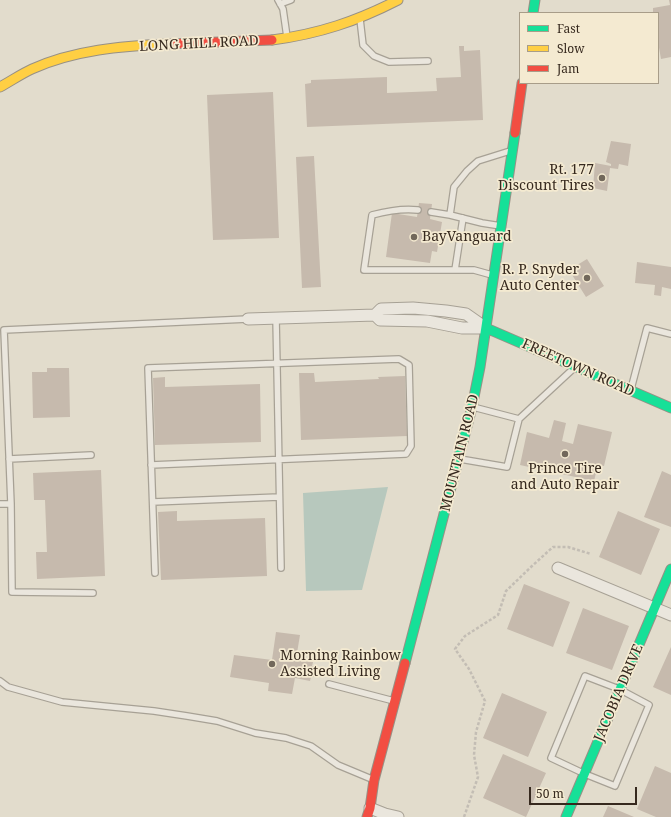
<!DOCTYPE html>
<html>
<head>
<meta charset="utf-8">
<style>
	body { margin:0 }
	#map { position:relative; width:671px; height:817px; overflow:hidden; background:#e2dccc; font-family:"Noto Serif",serif }
	canvas { display:block }
	.legend { position:absolute; left:519px; top:12px; width:140px; height:72px; box-sizing:border-box; background:#f4ead1; border:1px solid #a89d89; margin:0; padding:5px 7px; list-style:none; font-size:12px; color:#36291e }
	.legend li { display:flex; align-items:center; gap:8px; height:20px }
	.legend b { width:20px; border:1px solid #a89d89 }
	.scale { position:absolute; left:529px; top:787px; width:108px; height:18px; box-sizing:border-box; border:2px solid #36291e; border-top:0; padding-left:5px; font-size:12px; line-height:14px; white-space:nowrap; color:#36291e; -webkit-text-stroke:3px #f4ead1; paint-order:stroke }
</style>
</head>
<body>
<div id="map">
<canvas width="671" height="817"></canvas>
<ul class="legend">
<li><b style="height:5px;background:#16e098"></b>Fast</li>
<li><b style="height:5px;background:#ffcf43"></b>Slow</li>
<li><b style="height:5px;background:#f24e42"></b>Jam</li>
</ul>
<div class="scale">50 m</div>
</div>
<script>
const c = document.querySelector('canvas').getContext('2d');
c.lineJoin = 'round';
function fillPath(path, color) {
  c.fillStyle = color;
  c.fill(path, 'evenodd');
}
function stroke(path, color, width, dash) {
  c.strokeStyle = color;
  c.lineWidth = width;
  c.lineCap = dash ? 'butt' : 'round';
  c.setLineDash(dash || []);
  c.stroke(path);
}
function write(font, color, halo, rows, align = 'center') {
  c.font = font + ' "Noto Serif",serif';
  c.lineWidth = 3.5;
  c.setLineDash([]);
  c.textBaseline = 'middle';
  c.strokeStyle = halo;
  c.fillStyle = color;
  for (const [text, x, y, turn = 0] of rows) {
    c.save();
    c.translate(x, y);
    c.rotate((+turn || 0) * Math.PI / 180);
    c.textAlign = isNaN(turn) ? turn : align;
    if (halo) c.strokeText(text, 0, 0);
    c.fillText(text, 0, 0);
    c.restore();
  }
}
fillPath(new Path2D(`
	M388,487L362,590L306,591L303,493Z`), '#b7c8bd');
fillPath(new Path2D(`
	M669,0H671V57L661,59L658,42V13H653V8L670,5Z
	M459,46H464V51L480,50L483,120L307,127L305,84L311,83V80L387,77V93L437,91L436,78L461,77Z
	M273,92L279,238L213,240L207,95Z
	M611,141L631,144L628,166L619,164L618,169L610,168L607,191L593,188L595,163L611,166V164L606,162Z
	M314,156L321,287L302,288L296,157Z
	M419,203L432,204L430,219L442,222L437,252L432,251L430,263L386,257L392,213L417,217Z
	M587,259L604,286L586,297L569,270Z
	M637,262L671,267V289L662,287L661,296L654,295L655,285L635,283Z
	M47,368H69L70,417L33,418L32,372H47Z
	M299,373H314L315,382L379,379L378,377L405,376L407,436L301,440Z
	M165,377V387L260,384L261,442L155,445L153,378Z
	M554,420L566,423L562,441L573,444L578,424L612,432L604,466L598,465L594,481L520,465L527,432L549,438Z
	M101,470L105,576L37,579L36,552H47L45,500H34L33,473Z
	M662,471L671,475V527L644,517Z
	M177,511V521L265,518L267,576L161,580L158,512Z
	M618,511L660,529L641,575L599,557Z
	M524,584L570,602L553,647L507,629Z
	M583,608L629,626L612,670L566,653Z
	M276,632L300,635L296,659L313,662L312,666H317L316,677H311L310,681L295,678L292,694L268,691L269,683L230,677L234,655L272,660Z
	M671,647V695L653,687Z
	M502,693L547,712L528,757L483,738Z
	M503,754L546,773L526,817L483,798Z
	M655,766L671,773V817H656L637,809Z
	M608,806L634,817H603Z`), '#c6baad');
const lane = new Path2D(`
	M278,0L283,9L287,37
	M280,4L291,0
	M360,19L363,45L374,56L389,62L428,61
	M418,210C402,208 387,211 372,215L364,270H455
	M431,212L450,215
	M463,218L455,270H474L492,275
	M501,226L482,223L450,215L454,187L467,171L478,161L510,151
	M276,318L281,568
	M631,389L647,328L671,334
	M473,407L519,419
	M9,459L91,455
	M460,459L507,467L519,419L573,369
	M151,465L406,454L411,446L409,365L399,359L148,368L155,573
	M153,502L279,497
	M0,504H11L4,330L248,319
	M11,504L12,592L93,593
	M585,676L619,689L649,705L615,786L585,774L551,758Z
	M0,681L8,687L62,702L154,711L187,716L217,721L255,733L286,738L311,746L338,765L374,780
	M329,684L394,701`);
const street = new Path2D(`
	M375,315L380,320L427,321L462,328H486
	M248,319L375,315L381,309L413,308L446,311L466,314L486,328
	M558,568L671,615
	M370,808L385,814L398,817`);
const fast = new Path2D(`
	M533,13L535,0
	M486,328L671,408
	M405,663L472,407L480,367L515,133
	M566,817L671,569`);
const slow = new Path2D(`
	M272,40C319,34 357,21 398,0
	M0,87C11,81 21,74 32,69C74,50 122,46 167,44`);
const jam = new Path2D(`
	M167,44L272,40
	M515,133L522,83
	M367,817L370,808L374,780L405,663`);
stroke(lane, '#a7a195', 8);
stroke(street, '#a7a195', 13);
stroke(fast, '#979085', 11);
stroke(slow, '#979085', 11);
stroke(jam, '#979085', 11);
stroke(new Path2D(`
	M464,817L478,777L474,755L476,732L485,701L469,669L455,649L465,636L498,615L506,591L532,566L553,547H568L591,554`), '#c3bdb4', 2.5, [3, 2]);
stroke(lane, '#eae6dd', 5.5);
stroke(street, '#eae6dd', 11);
stroke(fast, '#16e098', 9);
stroke(slow, '#ffcf43', 9);
stroke(jam, '#f24e42', 9);
for (const [x, y, r, color] of [
	[602,178,4,"#72685b"],
	[414,237,4,"#72685b"],
	[587,278,4,"#72685b"],
	[565,454,4,"#72685b"],
	[272,664,4,"#72685b"]
]) {
  const dot = new Path2D();
  dot.arc(x, y, r, 0, 2 * Math.PI);
  c.fillStyle = color;
  c.fill(dot);
  stroke(dot, '#f4ead1', 1.5);
}
write('14px', '#36291e', '#f4ead1', [
	["LONG HILL ROAD",199,44,-3],
	["FREETOWN ROAD",578,368,24],
	["MOUNTAIN ROAD",460,453,-76],
	["JACOBIA DRIVE",619,693,-67]
]);
write('14px', '#36291e', '#f4ead1', [
	["Rt. 177",594,170],
	["Discount Tires",594,186],
	["BayVanguard",422,237,"left"],
	["R. P. Snyder",579,270],
	["Auto Center",579,286],
	["Prince Tire",565,469,"center"],
	["and Auto Repair",565,485,"center"],
	["Morning Rainbow",280,656,"left"],
	["Assisted Living",280,672,"left"]
], 'right');
</script>
</body>
</html>
